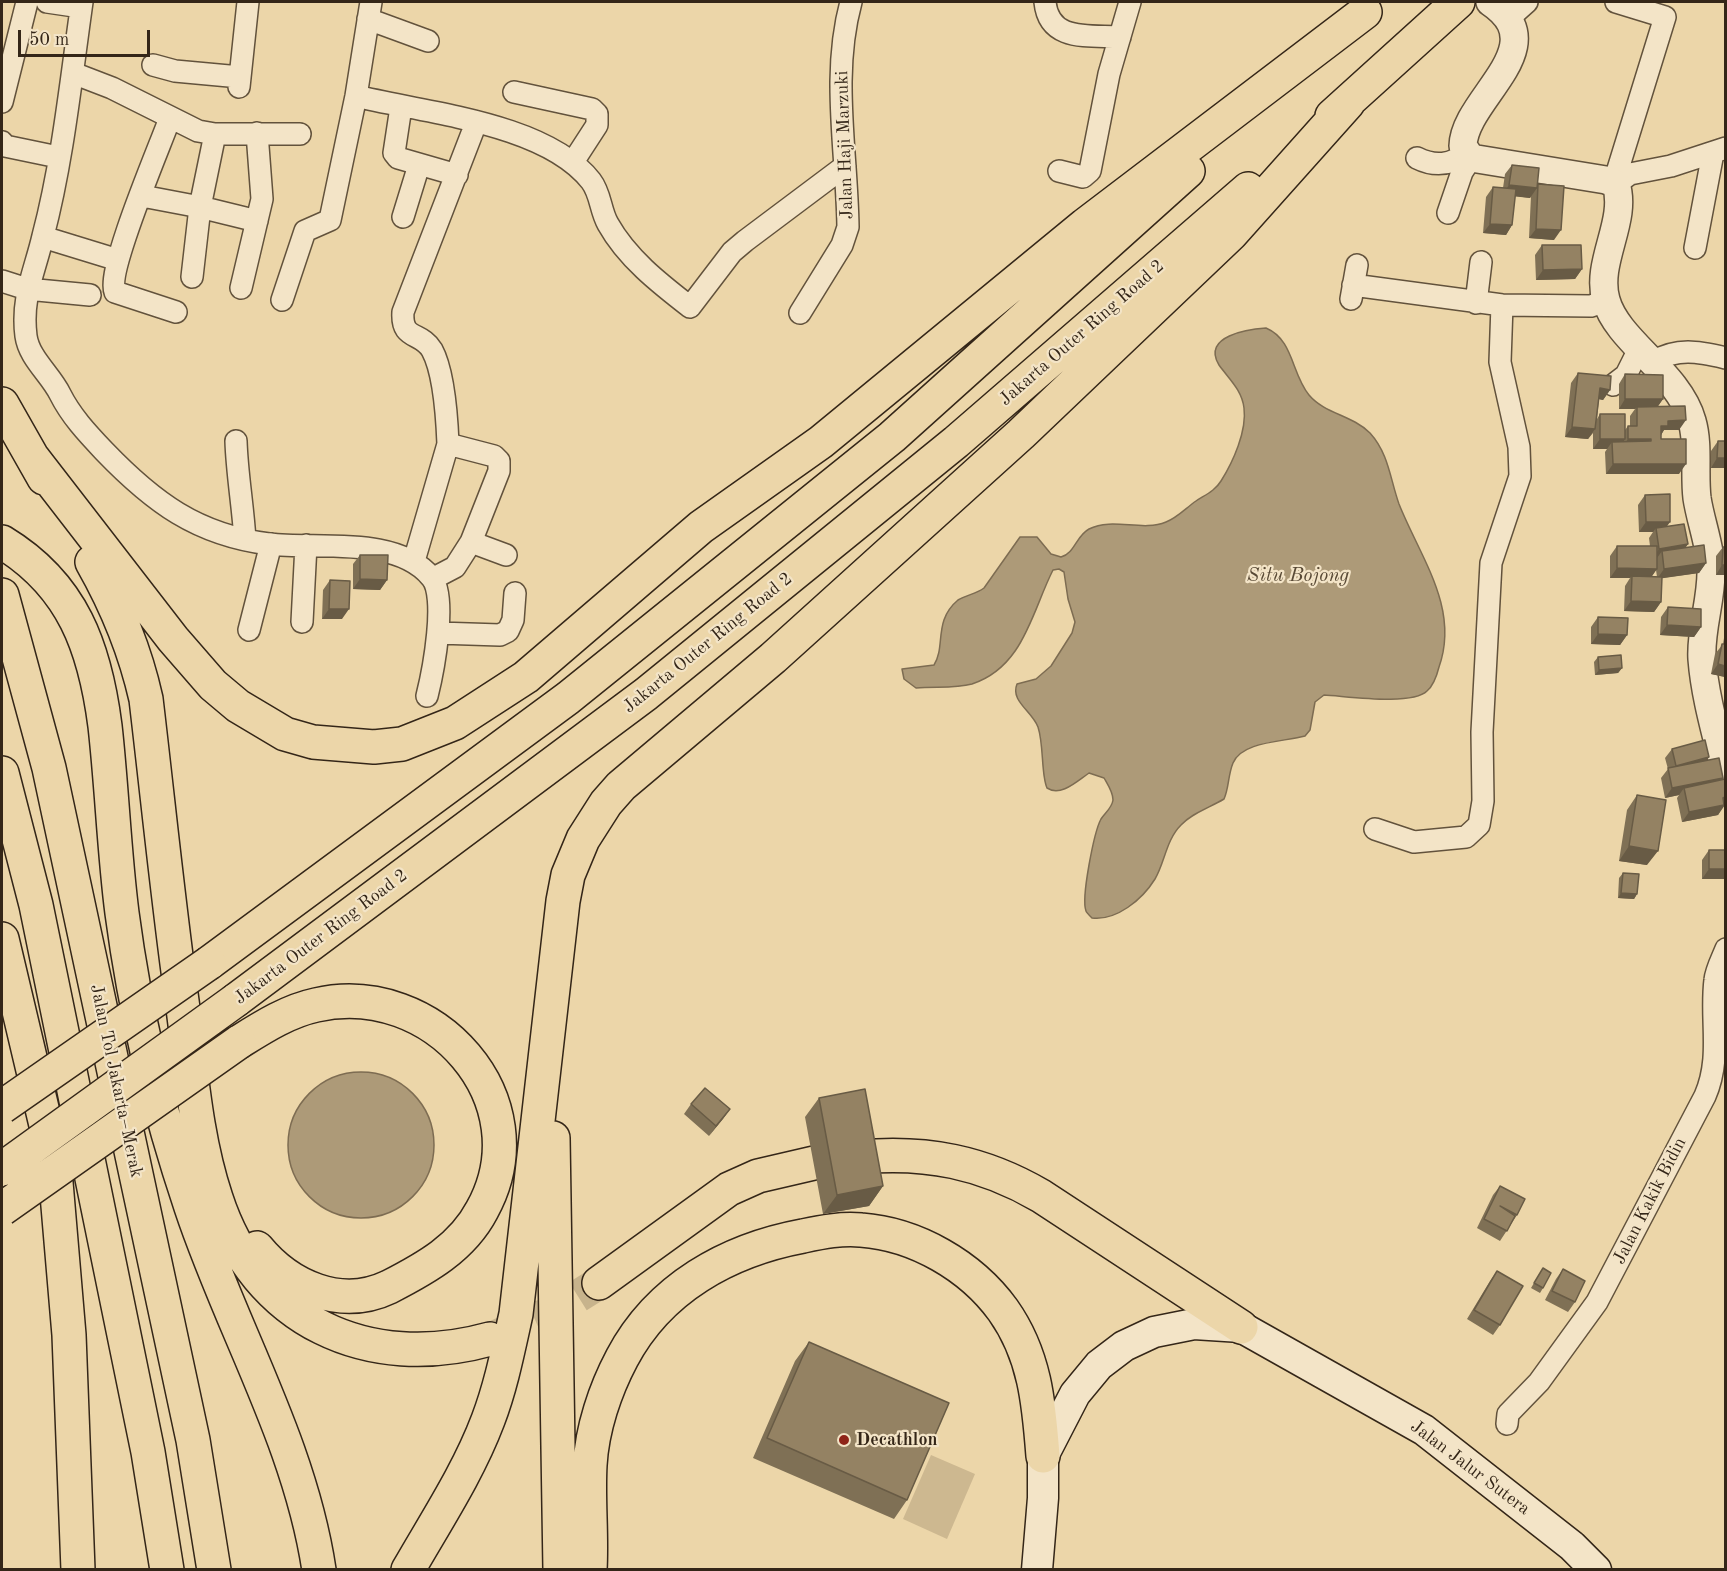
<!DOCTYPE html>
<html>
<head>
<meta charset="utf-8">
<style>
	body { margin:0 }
	#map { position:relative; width:1727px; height:1571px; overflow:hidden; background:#ecd6a9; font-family:"Old Standard TT",serif }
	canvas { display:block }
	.frame { position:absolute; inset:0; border:3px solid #342618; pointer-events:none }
	.scale { position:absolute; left:18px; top:30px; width:132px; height:27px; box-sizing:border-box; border:3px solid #342618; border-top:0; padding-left:8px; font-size:18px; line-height:21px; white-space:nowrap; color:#342618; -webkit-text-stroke:4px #f3e4c7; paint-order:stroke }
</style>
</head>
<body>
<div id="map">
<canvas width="1727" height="1571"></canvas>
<div class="frame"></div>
<div class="scale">50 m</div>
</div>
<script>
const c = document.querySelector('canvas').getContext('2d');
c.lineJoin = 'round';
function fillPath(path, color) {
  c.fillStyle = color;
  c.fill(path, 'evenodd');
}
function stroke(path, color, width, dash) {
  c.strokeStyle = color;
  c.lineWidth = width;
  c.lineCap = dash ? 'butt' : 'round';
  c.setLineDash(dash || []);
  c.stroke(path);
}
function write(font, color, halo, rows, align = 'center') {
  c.font = font + ' "Old Standard TT",serif';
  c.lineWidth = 4.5;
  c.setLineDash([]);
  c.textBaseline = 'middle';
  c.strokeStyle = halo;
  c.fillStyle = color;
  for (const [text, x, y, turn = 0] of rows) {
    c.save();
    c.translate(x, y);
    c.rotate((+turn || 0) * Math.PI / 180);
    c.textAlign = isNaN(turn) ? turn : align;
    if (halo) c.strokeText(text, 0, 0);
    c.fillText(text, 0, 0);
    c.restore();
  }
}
fillPath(new Path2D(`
	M931,1455L975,1474L947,1539L903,1519Z`), '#cdb890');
const water = new Path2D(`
	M1266,328C1294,340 1291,373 1309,395C1325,414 1352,415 1370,433C1389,454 1390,479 1399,504C1420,557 1460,608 1439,667C1437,675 1433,686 1427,691C1412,706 1346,696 1324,695L1315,702L1310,730L1305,736C1284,742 1242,741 1233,763C1228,775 1229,788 1224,799C1209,808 1192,813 1181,825C1166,840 1165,862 1155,879C1142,900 1116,921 1092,918C1091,917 1086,912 1086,911C1081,898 1094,832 1101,819C1105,813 1112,808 1113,800C1113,792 1108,785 1104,778L1089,773C1077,781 1061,797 1047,788C1041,775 1044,745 1038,727C1032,711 1010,701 1017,684L1036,679L1051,666L1072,633L1075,622L1068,599L1064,572L1059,569L1053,570C1032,611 1024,667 972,684C954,689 934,686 916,688L904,679L902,669L934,665C946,646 933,621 958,600C966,595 976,594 984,588L1020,537H1037L1051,554L1061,557C1075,553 1076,536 1089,529C1113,517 1142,532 1166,522C1177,518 1186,508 1196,501C1205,495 1215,491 1221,481C1233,462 1247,431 1244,408C1242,390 1229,379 1219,365C1201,336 1249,329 1266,328Z
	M288 1145a73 73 0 1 1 146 0a73 73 0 1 1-146 0Z`);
fillPath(water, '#ad9a78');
stroke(water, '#7d6c52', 1.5);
stroke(new Path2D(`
	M490,1339L556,1310L599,1283`), '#c7b38c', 33, [33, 16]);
const minor = new Path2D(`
	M47,2L81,7
	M82,2C71,79 63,160 43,236C35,271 21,297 26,336C29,358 50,374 60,394C71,416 87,433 104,451C153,502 197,535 269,544C317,550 396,535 431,577C448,595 433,672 427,696
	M1045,2C1049,42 1088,35 1120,37
	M368,19L428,41
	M1508,19L1527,2
	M153,65L175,71L240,77
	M73,73L112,88L198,131L215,134H300
	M239,87L248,2
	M514,92L592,109L597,114V125L573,162
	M356,96C425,113 546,123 591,181C601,194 600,210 608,224C627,258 659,283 690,307L732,252L745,241L845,166
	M2,102L27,2
	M401,107L394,153L398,158L457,175
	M170,118C160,146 106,271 115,292L176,312
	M2,142L5,146L58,157
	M1417,158C1435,167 1451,165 1467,153
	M1059,171L1083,177L1090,171L1109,74L1130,2
	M1614,182L1665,17L1616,2
	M1616,184L1630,174L1671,166L1726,148
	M142,196L200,207L257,221
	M1448,213L1462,172L1471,158
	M403,217L419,165
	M43,237L118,260
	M1695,248L1713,153
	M192,277L200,207L215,134
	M2,281L27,289L90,295
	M1353,285L1502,305L1591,306L1606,301
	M241,288L262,199L257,133
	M1351,299L1357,265
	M282,300L305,231L330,220L356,96L371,2
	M1476,303L1481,262
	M800,313L842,245L848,227C847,152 831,75 851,2
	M1653,362C1678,347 1699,352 1726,358
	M1613,385L1626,375L1640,347
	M236,441C237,474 243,506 245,540
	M471,542L506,555
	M414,561L448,444
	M434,578L455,567L471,542L499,471V461L494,456L448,444C447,419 444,372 432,350C421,331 401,341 403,312L476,123
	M302,622L306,545
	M249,630L271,544
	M438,633L500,635L508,631L513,620L515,593
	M1375,829L1414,842L1466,837L1479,825L1483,801L1482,732L1491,563L1520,476L1519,447L1500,362L1502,305
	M1507,1424L1508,1414L1539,1382L1597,1302L1705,1096C1722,1057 1710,1020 1715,980C1716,970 1722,959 1726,949`);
const tertiary = new Path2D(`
	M1490,2C1557,47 1464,98 1463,146L1471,158L1606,180L1616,184C1628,221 1595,262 1606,300C1617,341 1679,373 1692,421C1699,445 1694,473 1697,498C1700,519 1711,549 1711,569C1712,599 1700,630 1702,659C1705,698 1717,737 1726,775`);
const secondary = new Path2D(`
	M1037,1570L1043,1498V1456L1075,1394L1099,1365L1124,1346L1154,1332L1194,1324L1241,1327L1424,1430L1572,1546L1596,1570`);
const motorway = new Path2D(`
	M1332,116L1458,2
	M2,404L44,478
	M33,458L173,639L213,685L238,706L285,734L313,742L374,747L402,744L455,723L526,677L701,527L821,442L1085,225L1365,12
	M2,542C73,585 95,648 105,726C112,788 114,851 122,913C135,1012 159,1112 191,1207C231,1328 300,1442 319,1570
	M92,562C117,606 135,650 146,699C158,800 168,901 182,1001C191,1066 195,1136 216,1198C256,1322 368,1373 490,1339
	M2,595L49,768L193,1440L214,1570
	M2,773L36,905L148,1452L167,1570
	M2,939L54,1159L69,1335L78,1570
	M209,963L568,698L892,437L1188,171
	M236,1000L646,694L956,442L1248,189
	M239,1042C263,1027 288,1011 316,1005C433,978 543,1100 482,1210C462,1248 426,1268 389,1287C341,1310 289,1287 257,1248
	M553,1138L560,1570
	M860,1157C926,1151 983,1162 1041,1196L1241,1327
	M599,1283L729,1189L758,1176L814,1163
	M408,1570C436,1521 468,1473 488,1420C501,1386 508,1350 516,1314L563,901L568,875L583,839L606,803L621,786L773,658L1021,434L1231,234L1348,103
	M590,1570C592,1535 588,1500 590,1465C592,1429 605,1390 622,1358C659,1288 728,1250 803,1236C822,1232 842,1228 861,1230C916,1234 971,1266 1003,1310C1035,1355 1039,1403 1043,1456`);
stroke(minor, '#62523c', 24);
stroke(tertiary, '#62523c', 30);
stroke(secondary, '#342618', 33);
stroke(motorway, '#342618', 36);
stroke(minor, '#f3e4c7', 21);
stroke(tertiary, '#f3e4c7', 27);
stroke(secondary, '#f3e4c7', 30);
stroke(motorway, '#ecd6a9', 33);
const motorwayBridge = new Path2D(`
	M2,1107L209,963
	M2,1169L236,1000
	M2,1209L239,1042`);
stroke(motorwayBridge, '#342618', 36, []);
stroke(motorwayBridge, '#ecd6a9', 33);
fillPath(new Path2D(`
	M1512,165L1537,186L1538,184L1554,240L1529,238L1531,196L1530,198L1515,196L1512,225L1506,235L1483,233L1486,197L1493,187L1503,188L1505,174Z
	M1542,245L1582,269L1575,279L1536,280L1535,255Z
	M1578,373L1610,390L1603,400L1599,399L1597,419L1600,414L1625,430L1628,426H1630V416L1635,409H1619V384L1625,374L1663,399L1658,406L1679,430H1664L1661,435V439L1679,474H1606L1605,452L1607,449H1593V433L1588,439L1565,437L1571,383Z
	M1718,441L1725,468H1711V451Z
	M1645,495L1667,526L1688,544L1685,548L1706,563L1699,573L1662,578L1661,602L1654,612L1624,611L1625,586L1630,578H1610V556L1617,546H1650L1649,538L1653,532H1639L1638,505ZM1656,570L1657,577H1651Z
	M1723,547L1725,575H1716V556Z
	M360,555L387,580L380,590L353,589V564Z
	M330,580L342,619H322L323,590Z
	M1668,607L1701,627L1694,637L1660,635L1661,617Z
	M1598,617L1627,635L1620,645L1591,644V627Z
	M1725,632V677L1711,674L1715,654L1723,644Z
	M1598,657L1622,668L1618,673L1595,675L1594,662Z
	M1672,749L1709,757L1707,760L1723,778L1721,780L1725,806H1723L1718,815L1682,822L1677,798L1679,795L1665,798L1661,778L1668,769L1665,758Z
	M1637,795L1647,865L1619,861L1627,810Z
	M1709,850L1725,879H1702V860Z
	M1623,873L1637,894L1634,899L1618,898L1619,878Z
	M819,1098L883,1186L869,1206L823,1214L805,1117Z
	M691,1104L730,1109L709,1136L684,1114Z
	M1500,1186L1517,1215L1500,1241L1477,1228L1493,1195Z
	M1543,1268V1288L1540,1293L1531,1288Z
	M1563,1269L1575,1302L1568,1312L1545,1300L1556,1279Z
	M1497,1271L1500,1325L1493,1335L1467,1319L1490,1281Z
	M809,1342L907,1500L894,1519L753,1458L795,1361Z`), '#7f7055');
fillPath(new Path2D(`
	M1509,185L1537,188L1530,198L1502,195Z
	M1490,224L1512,225L1506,235L1483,233Z
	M1536,229L1561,230L1554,240L1529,238Z
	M1582,269L1575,279L1536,280L1543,270Z
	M1600,388L1610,390L1603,400L1593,398Z
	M1625,399H1663L1656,409L1637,407L1635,409H1619Z
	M1686,420L1679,430H1664L1661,435V426L1668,421Z
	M1572,427L1595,429L1588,439L1565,437Z
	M1600,439H1625L1619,449L1612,442L1607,449H1593Z
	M1628,439H1651L1644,449H1621Z
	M1717,458H1725V468H1711Z
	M1613,464H1686L1679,474H1606Z
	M1646,522H1670L1663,532L1656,528L1653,532H1639Z
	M1688,544L1681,554L1662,551L1657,558L1652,559L1659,549Z
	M1706,563L1699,573L1657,579L1664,569Z
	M1722,565H1725V575H1716Z
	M1617,568L1657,569L1650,579L1632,576L1630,578H1610Z
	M360,579L387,580L380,590L353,589Z
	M1631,601L1661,602L1654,612L1624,611Z
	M329,609H349L342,619H322Z
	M1667,625L1701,627L1694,637L1660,635Z
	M1598,634L1627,635L1620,645L1591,644Z
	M1718,664L1725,666V677L1711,674Z
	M1622,668L1618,673L1595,675L1599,670Z
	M1709,757L1702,767L1669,775L1676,766Z
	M1723,778L1716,787L1684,788L1679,795L1665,798L1672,788Z
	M1725,797V805L1718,815L1682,822L1689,812Z
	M1629,846L1658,851L1647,865L1619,861Z
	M1709,869H1725V879H1702Z
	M1621,893L1637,894L1634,899L1618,898Z
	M730,1109L723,1119L709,1136L716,1126Z
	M883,1186L869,1206L823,1214L837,1195Z`), '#685b45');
const building = new Path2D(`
	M1512,165L1539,168L1537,188L1509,185Z
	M1538,184L1564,186L1561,230L1536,229Z
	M1493,187L1516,189L1512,225L1490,224Z
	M1542,245H1581L1582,269L1543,270Z
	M1578,373L1611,376L1610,390L1600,388L1595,429L1572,427Z
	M1625,374L1663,375V399H1625Z
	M1685,406L1686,420L1668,421V426H1661V439H1686V464H1613L1612,442L1651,441V439H1628V426H1637V407Z
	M1600,414H1625V439H1600Z
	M1718,441H1725V458H1717Z
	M1670,494V522H1646L1645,495Z
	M1684,524L1688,544L1659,549L1656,528Z
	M1704,545L1706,563L1664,569L1662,551Z
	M1617,546H1657V569L1617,568Z
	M1723,547H1725V565H1722Z
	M360,555H388L387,580L360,579Z
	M1632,576L1662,577L1661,602L1631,601Z
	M330,580L350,581L349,609H329Z
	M1668,607L1701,609V627L1667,625Z
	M1598,617L1628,618L1627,635L1598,634Z
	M1722,644H1725V666L1718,664Z
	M1621,655L1622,668L1599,670L1598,657Z
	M1705,740L1709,757L1676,766L1672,749Z
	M1719,758L1723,778L1672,788L1668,768Z
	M1725,779V797L1723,798L1724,805L1689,812L1684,788Z
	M1637,795L1666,800L1658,851L1629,846Z
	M1709,850H1725V869H1709Z
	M1623,873L1639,874L1637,894L1621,893Z
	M705,1088L730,1109L716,1126L691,1104Z
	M865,1089L883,1186L837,1195L819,1098Z
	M1500,1186L1525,1199L1517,1215L1500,1206L1515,1216L1507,1231L1484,1219Z
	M1543,1268L1551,1273L1543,1288L1534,1283Z
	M1563,1269L1585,1281L1575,1302L1552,1291Z
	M1497,1271L1523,1286L1500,1325L1474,1310Z
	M809,1342L949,1403L907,1500L767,1438Z`);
fillPath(building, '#948263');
stroke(building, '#685b45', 1.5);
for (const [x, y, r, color] of [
	[844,1440,6,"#8f2418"]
]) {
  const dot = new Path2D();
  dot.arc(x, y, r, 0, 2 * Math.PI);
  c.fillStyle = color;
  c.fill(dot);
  stroke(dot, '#f3e4c7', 2);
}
write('18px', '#342618', '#f3e4c7', [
	["Jalan Haji Marzuki",845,145,-92],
	["Jakarta Outer Ring Road 2",1082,333,-41],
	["Jakarta Outer Ring Road 2",708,643,-39],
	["Jakarta Outer Ring Road 2",321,937,-37],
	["Jalan Tol Jakarta–Merak",116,1081,78],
	["Jalan Kakik Bidin",1650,1201,-63],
	["Jalan Jalur Sutera",1470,1468,37]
]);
write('bold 18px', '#342618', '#f3e4c7', [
	["Decathlon",856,1440]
], 'left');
write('italic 20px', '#584935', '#f3e4c7', [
	["Situ Bojong",1298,576]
]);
</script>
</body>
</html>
